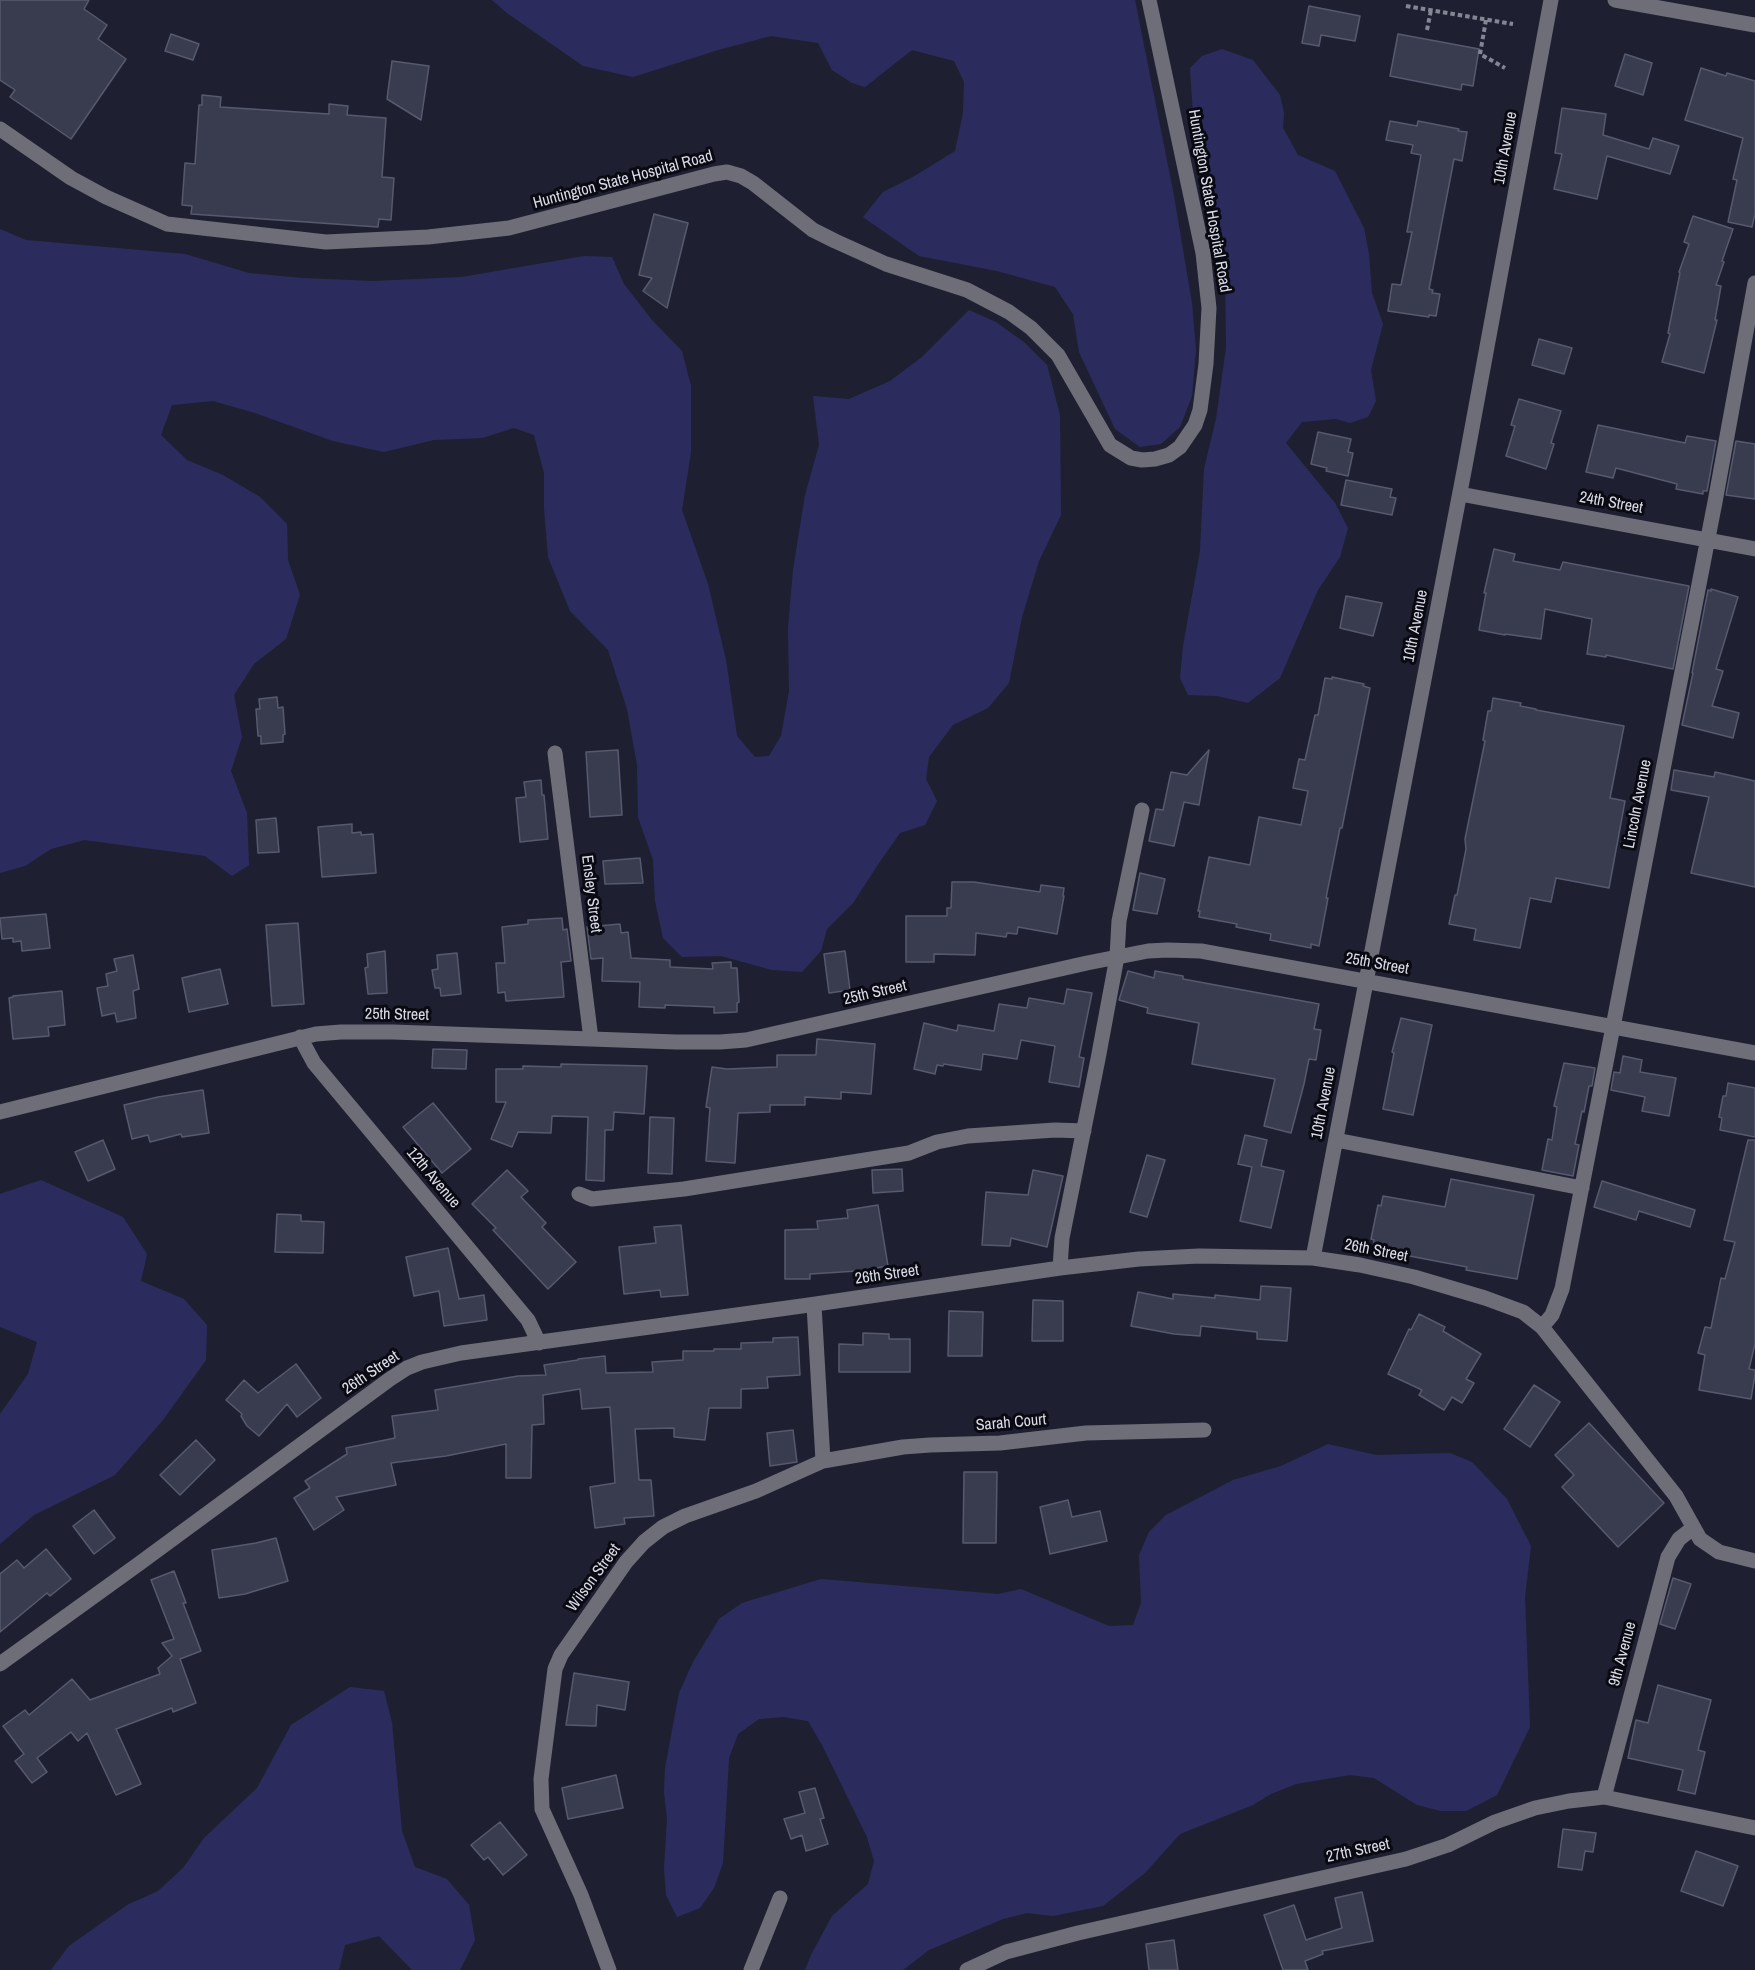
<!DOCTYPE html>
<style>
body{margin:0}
canvas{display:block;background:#1e2031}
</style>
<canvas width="1755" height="1970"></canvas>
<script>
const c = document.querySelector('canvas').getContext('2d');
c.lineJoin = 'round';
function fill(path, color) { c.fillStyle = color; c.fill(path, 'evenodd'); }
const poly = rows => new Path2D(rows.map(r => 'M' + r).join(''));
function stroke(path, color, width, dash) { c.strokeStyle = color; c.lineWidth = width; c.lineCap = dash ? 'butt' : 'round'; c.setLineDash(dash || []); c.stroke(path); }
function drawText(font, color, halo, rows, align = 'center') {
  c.font = font + ' "Archivo Narrow",sans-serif'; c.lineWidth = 6; c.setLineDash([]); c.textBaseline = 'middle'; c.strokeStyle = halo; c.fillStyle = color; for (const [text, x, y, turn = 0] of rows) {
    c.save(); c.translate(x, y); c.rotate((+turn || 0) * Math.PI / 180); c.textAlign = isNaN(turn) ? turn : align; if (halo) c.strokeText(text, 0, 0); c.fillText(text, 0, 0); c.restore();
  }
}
fill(poly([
 [492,0,1135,0,1174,196,1192,303,1196,350,1192,396,1180,427,1161,444,1140,447,1115,429,1079,352,1073,314,1055,287,997,271,919,256,863,217,883,192,913,177,955,151,963,113,964,82,954,61,912,50,865,87,852,83,832,70,818,43,771,36,718,50,633,77,583,66,507,13],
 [1222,49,1253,60,1280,95,1284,113,1283,128,1298,155,1335,171,1364,228,1369,254,1372,293,1383,324,1371,370,1376,401,1368,417,1350,423,1336,419,1302,422,1286,443,1335,503,1348,528,1340,557,1318,590,1280,678,1248,703,1217,696,1188,695,1180,678,1183,646,1200,551,1204,469,1216,419,1226,348,1225,259,1215,202,1194,129,1190,68,1202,56],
 [0,229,26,240,185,254,249,273,302,278,373,281,462,277,584,256,612,257,624,284,652,320,682,351,691,386,691,452,682,510,708,584,726,660,737,736,755,757,769,756,781,736,789,691,788,628,793,570,805,495,819,445,813,396,849,399,890,381,922,357,969,310,996,322,1025,343,1047,365,1060,415,1061,515,1039,561,1022,617,1009,683,988,708,953,725,929,757,926,779,937,801,925,825,900,833,879,863,853,903,827,929,821,951,802,972,772,970,721,956,682,957,663,938,655,901,653,860,638,817,637,765,627,709,608,650,570,611,548,557,544,508,544,473,534,435,514,428,482,438,434,440,384,452,333,441,255,413,213,401,172,405,161,435,187,460,223,475,260,497,287,524,288,560,300,595,286,639,254,664,234,695,242,737,231,771,247,813,249,865,232,876,205,856,84,840,51,849,25,866,0,873],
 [41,1180,123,1217,147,1254,141,1281,184,1299,207,1325,206,1360,163,1420,115,1475,34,1515,0,1544,0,1414,28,1374,37,1342,0,1327,0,1194],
 [1328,1444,1376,1455,1450,1453,1472,1462,1507,1499,1531,1546,1525,1597,1530,1727,1497,1795,1466,1811,1441,1811,1417,1805,1374,1778,1350,1775,1296,1784,1271,1794,1253,1805,1180,1834,1145,1873,1103,1906,1053,1916,1027,1913,1003,1919,929,1950,903,1970,805,1970,811,1955,832,1916,868,1884,874,1861,867,1837,822,1745,808,1721,783,1717,759,1719,738,1734,729,1758,723,1863,714,1888,700,1908,677,1917,666,1895,664,1869,667,1818,664,1793,665,1768,679,1693,693,1662,719,1619,742,1603,821,1579,998,1594,1021,1589,1109,1626,1133,1625,1141,1603,1139,1555,1149,1532,1166,1515,1233,1480,1281,1466],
 [350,1687,384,1691,392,1723,402,1831,415,1867,447,1879,469,1905,475,1940,460,1970,412,1970,379,1936,345,1945,339,1970,51,1970,69,1946,127,1905,158,1891,183,1868,204,1838,257,1788,291,1725]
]), '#2b2c5d');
const building = poly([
 [0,0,89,0,84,9,107,25,98,39,126,59,71,139,10,97,15,90,0,80,0,0],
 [1309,6,1360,16,1355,41,1321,35,1319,46,1302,43,1309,6],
 [171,34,199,44,193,60,165,51,171,34],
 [1398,34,1479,49,1473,86,1462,84,1461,90,1390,76,1398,34],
 [1625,54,1652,63,1643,95,1615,86,1625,54],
 [392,61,429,66,421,120,387,99,392,61],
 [1701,68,1726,76,1727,73,1755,81,1755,214,1752,227,1728,222,1737,180,1733,179,1743,138,1685,120,1701,68],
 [202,95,221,97,220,107,329,114,329,104,348,106,347,115,386,118,382,177,394,178,391,220,379,219,378,227,191,214,192,206,182,205,185,163,195,164,199,105,202,105,202,95],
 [1562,108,1606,114,1603,135,1649,149,1653,138,1679,146,1670,174,1607,156,1597,199,1554,189,1562,154,1555,153,1562,108],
 [1390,121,1417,126,1418,121,1459,129,1458,131,1467,132,1462,161,1454,159,1429,289,1433,290,1432,293,1440,294,1436,316,1429,315,1429,317,1388,311,1392,284,1401,285,1412,232,1407,232,1421,155,1411,153,1413,145,1386,140,1390,121],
 [654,214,688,223,667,308,643,291,652,278,639,275,654,214],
 [1693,216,1733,229,1722,261,1724,262,1716,285,1721,286,1715,320,1717,320,1704,373,1662,362,1670,334,1668,333,1680,273,1679,272,1689,244,1684,242,1693,216],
 [1539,339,1572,348,1564,374,1532,365,1539,339],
 [1519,399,1561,411,1551,443,1554,444,1546,469,1506,456,1515,426,1511,425,1519,399],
 [1598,425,1685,443,1687,436,1716,441,1707,491,1703,491,1703,494,1676,489,1677,484,1616,468,1613,478,1586,472,1598,425],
 [1318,432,1351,439,1348,452,1353,453,1348,476,1326,471,1327,468,1311,464,1318,432],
 [1736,441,1755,444,1755,499,1726,495,1736,441],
 [1346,480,1392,489,1390,497,1396,498,1392,515,1341,505,1346,480],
 [1494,549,1515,554,1513,561,1560,570,1563,562,1689,586,1673,669,1606,655,1606,657,1587,654,1592,619,1545,609,1541,639,1505,634,1505,635,1479,630,1486,593,1484,593,1494,549],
 [1711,589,1738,597,1716,669,1723,671,1712,706,1739,713,1733,738,1682,725,1693,673,1692,673,1708,590,1711,591,1711,589],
 [1346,596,1382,603,1373,636,1340,628,1346,596],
 [1332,677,1364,684,1363,686,1370,688,1342,828,1340,828,1326,898,1328,898,1319,946,1311,944,1311,948,1270,940,1271,934,1236,927,1237,924,1199,917,1200,911,1198,911,1209,857,1250,865,1259,817,1301,825,1308,791,1293,788,1299,759,1305,760,1315,715,1318,715,1325,678,1332,679,1332,677],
 [277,697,278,708,283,707,285,734,283,735,283,742,261,744,261,736,258,736,256,709,260,709,259,699,277,697],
 [1493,698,1521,703,1520,706,1536,709,1536,710,1624,726,1610,798,1625,801,1609,888,1556,878,1551,902,1530,898,1520,948,1474,940,1476,929,1449,924,1455,895,1457,895,1466,849,1465,839,1485,741,1483,740,1488,711,1491,711,1493,698],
 [618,750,622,815,590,817,586,752,618,750],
 [1209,750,1199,805,1184,802,1174,846,1149,841,1156,809,1163,810,1171,772,1187,775,1209,750],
 [1674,770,1714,777,1715,772,1755,781,1755,887,1691,873,1709,797,1671,790,1674,770],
 [541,780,542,795,544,795,548,839,520,842,516,798,526,797,524,782,541,780],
 [276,818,279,852,258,853,256,820,276,818],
 [352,824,352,833,361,832,361,835,373,834,376,873,322,877,318,827,352,824],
 [640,858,643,883,605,884,603,861,640,858],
 [1140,873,1165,879,1157,914,1133,910,1140,873],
 [952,882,974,882,1040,892,1041,885,1064,888,1063,896,1064,896,1057,934,1018,927,1017,934,1007,933,1006,937,976,933,975,955,934,954,934,962,906,962,906,916,947,916,947,908,951,908,952,882],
 [46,914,50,948,22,951,21,941,13,942,13,938,2,939,0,918,46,914],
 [562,918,563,930,567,929,571,961,561,962,564,997,506,1001,505,992,498,993,496,963,505,963,502,927,528,924,528,920,562,918],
 [298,923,304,1004,272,1006,266,925,298,923],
 [620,924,621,933,628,932,631,958,670,960,670,967,713,969,712,963,731,962,731,968,737,968,739,1002,737,1003,737,1012,714,1013,714,1007,665,1005,665,1008,639,1007,640,982,602,981,603,958,591,959,587,927,620,924],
 [385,951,387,993,368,994,365,968,368,967,367,954,385,951],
 [845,951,850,990,829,993,824,954,845,951],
 [457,953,461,994,441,996,440,988,435,988,432,970,438,969,437,955,457,953],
 [133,955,139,989,133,991,136,1018,117,1022,115,1013,102,1016,97,988,108,986,106,974,117,971,114,959,133,955],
 [220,969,228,1004,189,1012,182,978,220,969],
 [1128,971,1154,978,1155,971,1183,976,1183,979,1319,1004,1314,1029,1321,1030,1316,1060,1309,1059,1304,1084,1291,1133,1264,1126,1275,1079,1192,1064,1199,1023,1147,1013,1148,1008,1119,1000,1128,971],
 [1067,989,1092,993,1079,1057,1084,1058,1079,1087,1049,1082,1055,1046,1021,1040,1017,1059,983,1054,981,1070,944,1064,943,1066,937,1065,935,1074,914,1069,924,1023,957,1031,958,1025,994,1031,999,1004,1027,1008,1029,998,1064,1004,1067,989],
 [62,991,65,1025,48,1027,49,1036,13,1039,9,998,13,997,13,996,62,991],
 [1401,1018,1432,1025,1413,1115,1383,1109,1394,1053,1392,1052,1401,1018],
 [817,1039,875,1044,871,1094,841,1092,841,1099,805,1097,805,1105,770,1105,770,1112,738,1113,735,1163,706,1161,710,1108,706,1107,712,1067,727,1069,777,1067,777,1055,816,1055,817,1039],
 [433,1049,467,1050,466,1069,432,1068,433,1049],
 [1623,1056,1642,1060,1640,1072,1676,1078,1669,1116,1642,1111,1645,1097,1611,1090,1614,1072,1620,1073,1623,1056],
 [1564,1063,1595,1068,1592,1086,1589,1086,1584,1112,1582,1111,1575,1144,1579,1145,1573,1176,1542,1170,1548,1139,1552,1140,1557,1107,1554,1106,1564,1063],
 [561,1064,647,1066,644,1114,614,1112,613,1130,605,1130,604,1181,586,1180,588,1117,552,1116,551,1133,518,1132,512,1147,491,1139,506,1102,496,1102,496,1069,523,1069,523,1066,561,1067,561,1064],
 [1728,1083,1755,1088,1755,1137,1720,1130,1722,1118,1719,1117,1723,1096,1726,1096,1728,1083],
 [203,1090,209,1133,182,1137,181,1134,150,1142,148,1135,132,1139,124,1105,158,1097,203,1090],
 [433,1103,471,1149,442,1173,403,1127,433,1103],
 [650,1117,674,1118,672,1174,648,1173,650,1117],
 [1245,1135,1267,1140,1261,1166,1284,1171,1271,1228,1240,1221,1252,1167,1238,1164,1245,1135],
 [103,1140,115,1169,88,1181,75,1152,103,1140],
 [1748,1140,1755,1140,1755,1344,1749,1369,1755,1370,1755,1375,1751,1399,1699,1390,1705,1355,1698,1353,1705,1327,1711,1328,1721,1278,1725,1279,1735,1242,1724,1240,1748,1140],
 [1147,1155,1165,1160,1147,1217,1130,1212,1147,1155],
 [902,1169,903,1191,873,1193,872,1170,902,1169],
 [507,1170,528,1191,521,1197,546,1223,542,1227,576,1262,548,1289,493,1230,496,1228,472,1204,507,1170],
 [1033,1170,1063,1176,1047,1247,1011,1238,1010,1246,982,1245,986,1192,1028,1195,1033,1170],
 [1451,1179,1534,1195,1517,1279,1466,1270,1467,1267,1373,1249,1374,1240,1371,1239,1378,1205,1381,1206,1383,1196,1445,1207,1451,1179],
 [1602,1181,1695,1210,1690,1227,1639,1211,1636,1220,1594,1207,1602,1181],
 [878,1205,888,1266,857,1271,810,1274,810,1279,785,1279,785,1230,818,1229,817,1221,848,1218,847,1210,878,1205],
 [277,1214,301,1215,301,1221,324,1222,323,1253,275,1252,277,1214],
 [681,1225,688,1295,661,1297,660,1290,624,1294,619,1247,656,1243,654,1227,681,1225],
 [448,1248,459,1299,484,1295,487,1320,444,1326,439,1291,414,1296,406,1257,448,1248],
 [1261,1286,1291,1288,1287,1341,1257,1339,1257,1332,1201,1326,1200,1336,1174,1334,1131,1326,1138,1292,1173,1299,1173,1294,1215,1298,1215,1295,1260,1300,1261,1286],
 [1033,1300,1063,1301,1063,1341,1032,1341,1033,1300],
 [949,1311,983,1312,982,1356,948,1356,949,1311],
 [1419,1314,1445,1327,1443,1331,1481,1354,1466,1379,1474,1383,1462,1403,1452,1397,1444,1410,1419,1395,1422,1390,1388,1374,1409,1329,1411,1330,1419,1314],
 [863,1333,889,1334,889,1339,910,1339,910,1372,839,1372,839,1344,863,1345,863,1333],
 [798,1337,800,1375,767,1377,768,1388,741,1389,741,1408,709,1408,705,1440,674,1437,674,1428,635,1429,639,1480,651,1480,654,1516,624,1518,625,1524,595,1528,590,1487,615,1483,610,1407,582,1409,580,1389,543,1395,544,1424,532,1425,531,1478,506,1478,506,1444,446,1456,391,1463,396,1485,336,1497,344,1510,314,1530,294,1498,310,1488,305,1481,347,1454,346,1448,395,1438,392,1416,438,1410,435,1390,518,1376,546,1375,544,1365,578,1360,578,1359,605,1356,606,1373,653,1372,652,1362,683,1360,683,1351,714,1351,714,1349,741,1349,741,1343,773,1342,773,1338,798,1337],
 [296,1364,321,1398,297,1417,287,1404,259,1436,247,1426,241,1416,242,1414,226,1400,244,1380,258,1393,296,1364],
 [1534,1385,1560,1402,1530,1447,1504,1429,1534,1385],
 [1589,1423,1664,1503,1618,1547,1562,1487,1574,1475,1555,1455,1589,1423],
 [793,1430,797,1462,770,1466,767,1433,793,1430],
 [196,1440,215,1460,180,1495,160,1475,196,1440],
 [964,1472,997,1472,996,1543,963,1543,964,1472],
 [1068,1500,1072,1517,1100,1511,1107,1541,1050,1554,1040,1507,1068,1500],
 [94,1510,115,1538,94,1554,73,1526,94,1510],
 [276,1538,288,1581,245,1594,219,1598,212,1550,256,1543,276,1538],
 [46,1549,71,1579,50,1596,47,1593,0,1632,0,1574,17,1560,24,1568,46,1549],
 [174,1571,186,1603,183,1603,201,1651,180,1659,196,1703,173,1712,172,1708,116,1729,141,1784,116,1795,87,1733,78,1741,71,1732,37,1758,47,1772,32,1783,15,1761,24,1754,3,1726,25,1710,29,1715,72,1679,90,1700,160,1674,158,1668,172,1656,162,1643,174,1639,151,1580,174,1571],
 [1673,1578,1691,1584,1675,1629,1660,1624,1673,1578],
 [574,1673,629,1682,625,1710,597,1705,596,1726,566,1725,574,1673],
 [1658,1685,1711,1700,1698,1750,1705,1752,1695,1794,1678,1790,1683,1770,1628,1758,1636,1720,1648,1723,1658,1685],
 [616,1775,623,1808,568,1819,562,1788,616,1775],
 [815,1788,824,1818,820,1819,828,1844,806,1851,802,1835,791,1839,784,1819,805,1813,799,1792,815,1788],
 [500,1822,527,1855,503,1875,488,1857,484,1860,471,1845,500,1822],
 [1563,1829,1596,1833,1593,1852,1585,1851,1582,1870,1558,1867,1563,1829],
 [1696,1851,1738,1866,1723,1906,1681,1891,1696,1851],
 [1362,1892,1373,1941,1322,1951,1323,1954,1305,1961,1308,1970,1283,1970,1264,1915,1294,1905,1306,1940,1342,1928,1335,1898,1362,1892],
 [1174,1940,1178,1970,1149,1970,1146,1944,1174,1940]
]);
fill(building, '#393b4f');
stroke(building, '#57596e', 1.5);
stroke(poly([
 [1406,6,1513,24],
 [1486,20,1480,54,1505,68],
 [1427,30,1431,10]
]), '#848694', 4, [4.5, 3]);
stroke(poly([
 [1615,0,1755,25],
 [0,129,71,178,106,197,167,224,326,242,428,237,509,228,714,174,727,172,741,176,753,183,813,230,835,241,886,264,967,290,1009,312,1031,328,1058,355,1110,445,1131,458,1142,460,1155,459,1169,455,1180,447,1195,425,1200,410,1206,364,1209,308,1203,253,1149,0],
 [1460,494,1755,549],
 [555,753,591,1039],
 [300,1037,314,1063,528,1320,539,1343],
 [0,1112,316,1034,341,1032,393,1032,676,1042,720,1042,746,1040,1087,963,1148,951,1167,950,1201,951,1755,1053],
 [1336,1140,1582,1188],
 [579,1194,592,1199,684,1189,909,1153,937,1142,968,1136,1055,1130,1084,1131],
 [1313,1258,1465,466,1551,0],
 [1060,1268,1062,1238,1098,1059,1117,957,1119,921,1142,810],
 [1542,1327,1552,1315,1562,1289,1715,502,1755,283],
 [823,1461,903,1447,930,1445,1000,1443,1086,1433,1204,1430],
 [0,1664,140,1563,390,1379,407,1368,422,1362,461,1353,809,1305,1060,1268,1139,1259,1199,1256,1313,1258,1360,1265,1414,1277,1485,1298,1523,1312,1542,1327,1676,1496,1700,1539,1719,1552,1755,1561],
 [1604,1797,1668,1557,1679,1539,1693,1528],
 [609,1970,581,1895,542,1809,541,1779,555,1669,561,1655,603,1595,626,1562,644,1542,663,1527,685,1516,756,1491,823,1461,814,1305],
 [751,1970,780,1898],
 [967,1970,1006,1952,1078,1933,1406,1859,1448,1845,1495,1822,1535,1808,1569,1801,1604,1797,1755,1828]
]), '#6d6e78', 15);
drawText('16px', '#dadce8', '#090a12', [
 ["10th Avenue",1506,148,-80],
 ["Huntington State Hospital Road",623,180,-15],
 ["Huntington State Hospital Road",1209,201,80],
 ["24th Street",1611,503,10],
 ["10th Avenue",1416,626,-79],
 ["Lincoln Avenue",1638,804,-79],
 ["Ensley Street",591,894,83],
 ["25th Street",1377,964,10],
 ["25th Street",875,993,-13],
 ["25th Street",397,1015,1],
 ["10th Avenue",1324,1103,-79],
 ["12th Avenue",433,1178,50],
 ["26th Street",1376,1251,11],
 ["26th Street",887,1275,-8],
 ["26th Street",371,1373,-34],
 ["Sarah Court",1011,1423,-5],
 ["Wilson Street",594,1578,-54],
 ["9th Avenue",1623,1654,-75],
 ["27th Street",1358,1851,-12]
]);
</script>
